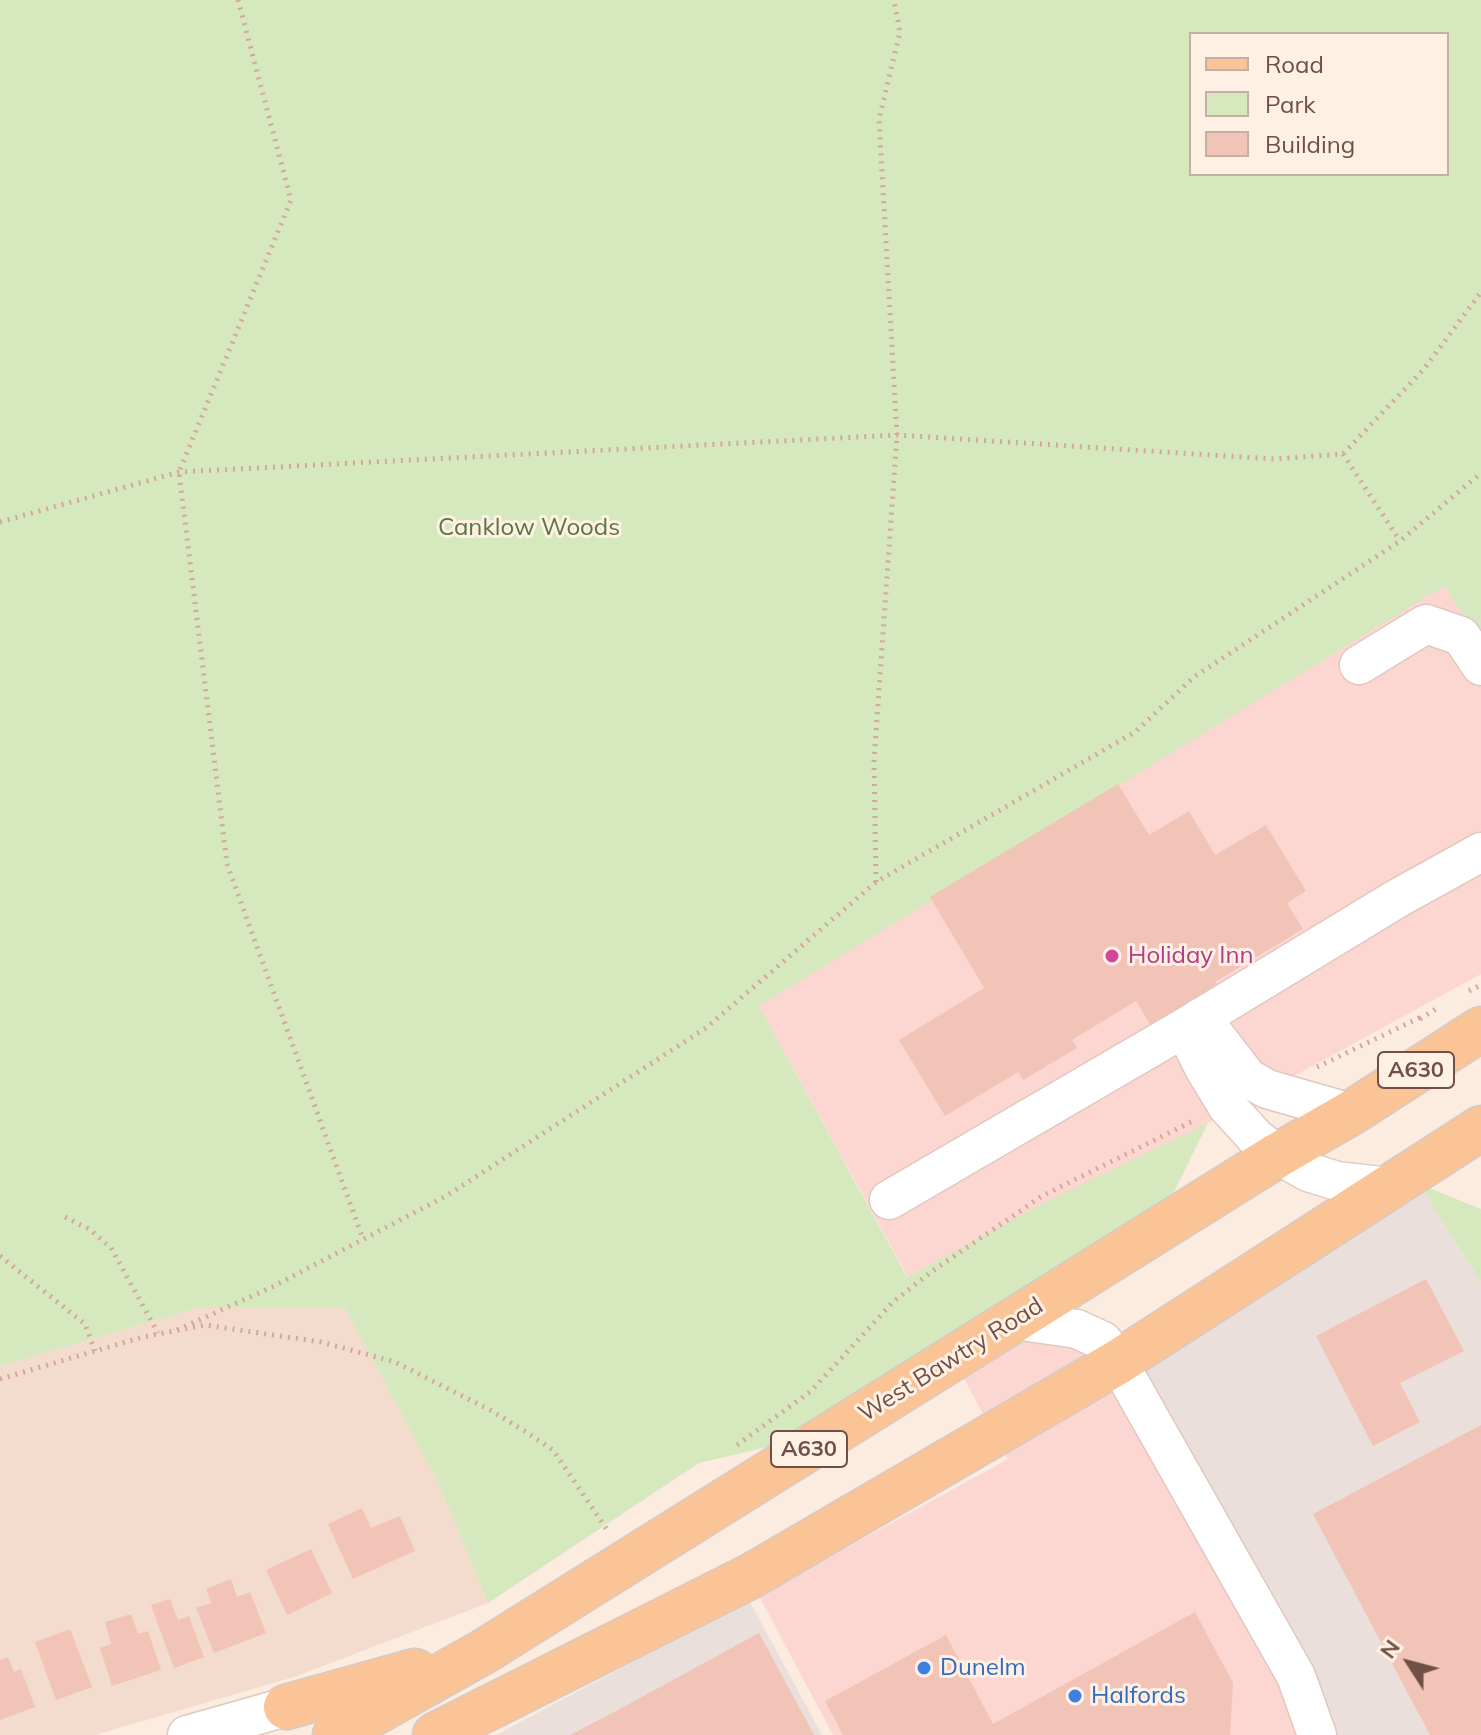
<!DOCTYPE html>
<style>
body{margin:0}
#map{position:relative;width:1481px;height:1735px;overflow:hidden;background:#fcebdf;font-family:Mulish,sans-serif}
canvas{display:block}
.legend{position:absolute;left:1189px;top:32px;width:260px;height:144px;box-sizing:border-box;background:#fff0e4;border:2px solid #c6b0a5;margin:0;padding:10px 14px;list-style:none;font-size:24px;color:#714f47}
.legend li{display:flex;align-items:center;gap:16px;height:40px}
.legend b{width:40px;border:2px solid #c6b0a5}
.north{position:absolute;left:1369px;top:1623px;width:80px;height:80px;-webkit-text-stroke:6px #fff0e4;paint-order:stroke;rotate:306deg;font-size:22px;font-weight:700;line-height:32px;text-align:center;color:#714f47}
.north::after{content:'';display:block;margin:auto;width:28px;height:36px;background:#714f47;clip-path:polygon(50% 0,100% 100%,50% 72%,0 100%)}
</style>
<div id="map">
<canvas width="1481" height="1735"></canvas>
<ul class="legend">
<li><b style="height:10px;background:#fbc497"></b>Road</li>
<li><b style="height:22px;background:#d6e8be"></b>Park</li>
<li><b style="height:22px;background:#f1c4b7"></b>Building</li>
</ul>
<div class="north">N</div>
</div>
<script>
const c = document.querySelector('canvas').getContext('2d');
c.lineJoin = 'round';
function fill(path, color) { c.fillStyle = color; c.fill(path, 'evenodd'); }
const poly = rows => new Path2D(rows.map(r => 'M' + r).join(''));
function stroke(path, color, width, dash) { c.strokeStyle = color; c.lineWidth = width; c.lineCap = dash ? 'butt' : 'round'; c.setLineDash(dash || []); c.stroke(path); }
function drawText(font, color, halo, rows, align = 'center') {
  c.font = font + ' Mulish,sans-serif'; c.lineWidth = 6; c.setLineDash([]); c.textBaseline = 'middle'; c.strokeStyle = halo; c.fillStyle = color; for (const [text, x, y, turn = 0] of rows) {
    c.save(); c.translate(x, y); c.rotate((+turn || 0) * Math.PI / 180); c.textAlign = isNaN(turn) ? turn : align; if (halo) c.strokeText(text, 0, 0); c.fillText(text, 0, 0); c.restore();
  }
}
fill(poly([
 [198,1308,345,1308,438,1482,488,1603,294,1677,95,1735,0,1735,0,1366]
]), '#f3dccd');
fill(poly([
 [1444,585,1481,641,1481,974,1208,1123,1039,1278,1178,1496,1308,1735,833,1735,759,1596,1008,1459,759,1006,1094,798]
]), '#fcd7d2');
fill(poly([
 [1419,1184,1481,1282,1481,1735,1330,1735,1143,1372],
 [749,1600,822,1735,496,1735]
]), '#eadfdb');
fill(poly([
 [0,0,1481,0,1481,641,1444,586,759,1006,907,1277,1045,1202,1208,1123,1168,1204,1038,1277,945,1341,772,1446,699,1463,488,1603,438,1482,345,1308,198,1308,0,1366],
 [1191,34,1447,34,1447,174,1191,174],
 [1419,1184,1481,1209,1481,1282]
]), '#d6e8be');
fill(poly([
 [1118,784,1149,835,1189,811,1215,855,1266,825,1306,891,1287,903,1303,929,1215,982,1219,988,1152,1028,1136,1001,1072,1040,1077,1048,1023,1080,1018,1072,945,1116,899,1040,984,988,930,897],
 [1426,1279,1464,1351,1400,1383,1420,1422,1373,1446,1316,1336],
 [1481,1425,1481,1735,1430,1735,1313,1514],
 [362,1508,371,1528,400,1516,415,1551,353,1579,328,1524],
 [311,1549,332,1593,287,1615,266,1570],
 [231,1579,237,1597,250,1592,266,1633,214,1653,196,1608,211,1603,206,1589],
 [170,1599,178,1620,189,1616,204,1657,174,1668,151,1605],
 [1195,1612,1233,1683,1230,1735,843,1735,825,1701,946,1635,993,1724],
 [131,1614,138,1634,148,1631,161,1670,112,1686,100,1648,111,1644,105,1622],
 [70,1629,92,1687,56,1700,35,1642],
 [759,1633,814,1735,570,1735,618,1710],
 [8,1657,14,1672,21,1669,35,1707,0,1720,0,1660]
]), '#f1c4b7');
const minor = poly([
 [1359,665,1426,624,1461,636,1481,666],
 [1201,1017,1248,1078,1267,1089,1351,1113],
 [1184,1028,1204,1068,1227,1106,1256,1138,1278,1155,1308,1172,1337,1181,1390,1187],
 [889,1200,1184,1028,1398,898,1481,852],
 [1015,1320,1077,1329,1103,1341,1118,1362,1296,1676,1317,1735],
 [187,1735,286,1707]
]);
const major = poly([
 [286,1707,415,1671],
 [335,1735,483,1652,1278,1155,1351,1113,1481,1029],
 [435,1735,751,1576,1118,1362,1481,1128]
]);
stroke(minor, '#e1c8be', 41);
stroke(major, '#d4cac8', 47);
stroke(poly([
 [238,0,291,200,179,472,227,864,363,1239],
 [1343,454,1400,541],
 [0,522,179,472,897,435,1274,459,1343,454,1424,369,1481,292],
 [876,882,874,761,897,435,879,119,900,32,894,0],
 [1469,991,1481,985],
 [1420,1019,1439,1007],
 [1317,1067,1421,1017],
 [65,1217,89,1229,111,1248,158,1333],
 [0,1256,85,1324,95,1351],
 [177,1330,272,1287,446,1196,706,1028,876,882,1135,732,1194,677,1400,541,1481,473],
 [0,1379,143,1337,205,1325,321,1342,395,1362,492,1411,529,1434,553,1450,608,1531],
 [737,1445,811,1391,893,1302,931,1272,1042,1196,1195,1120]
]), '#d5a79a', 5, [2, 6]);
stroke(minor, '#fff', 38);
stroke(major, '#fbc497', 44);
for (const [x, y, r, color] of [
 [1112,956,8,"#d1479c"],
 [924,1668,8,"#3f7fe0"],
 [1075,1696,8,"#3f7fe0"]
]) { const dot = new Path2D(); dot.arc(x, y, r, 0, 2 * Math.PI); c.fillStyle = color; c.fill(dot); stroke(dot, '#fff0e4', 3); }
for (const [x, y, w] of [
 [1416,1070,76],
 [809,1449,76]
]) { const box = new Path2D(); box.roundRect(x - w / 2, y - 18, w, 36, 6); c.fillStyle = '#fff0e4'; c.fill(box); stroke(box, '#714f47', 2); }
drawText('bold 22px', '#714f47', null, [
 ["A630",1416,1070],
 ["A630",809,1449]
]);
drawText('24px', '#597740', '#fff0e4', [
 ["Canklow Woods",529,528]
]);
drawText('24px', '#b23c85', '#fff0e4', [
 ["Holiday Inn",1128,956]
], 'left');
drawText('24px', '#714f47', '#fff0e4', [
 ["West Bawtry Road",951,1360,-32]
]);
drawText('24px', '#366cbe', '#fff0e4', [
 ["Dunelm",940,1668],
 ["Halfords",1091,1696]
], 'left');
</script>
